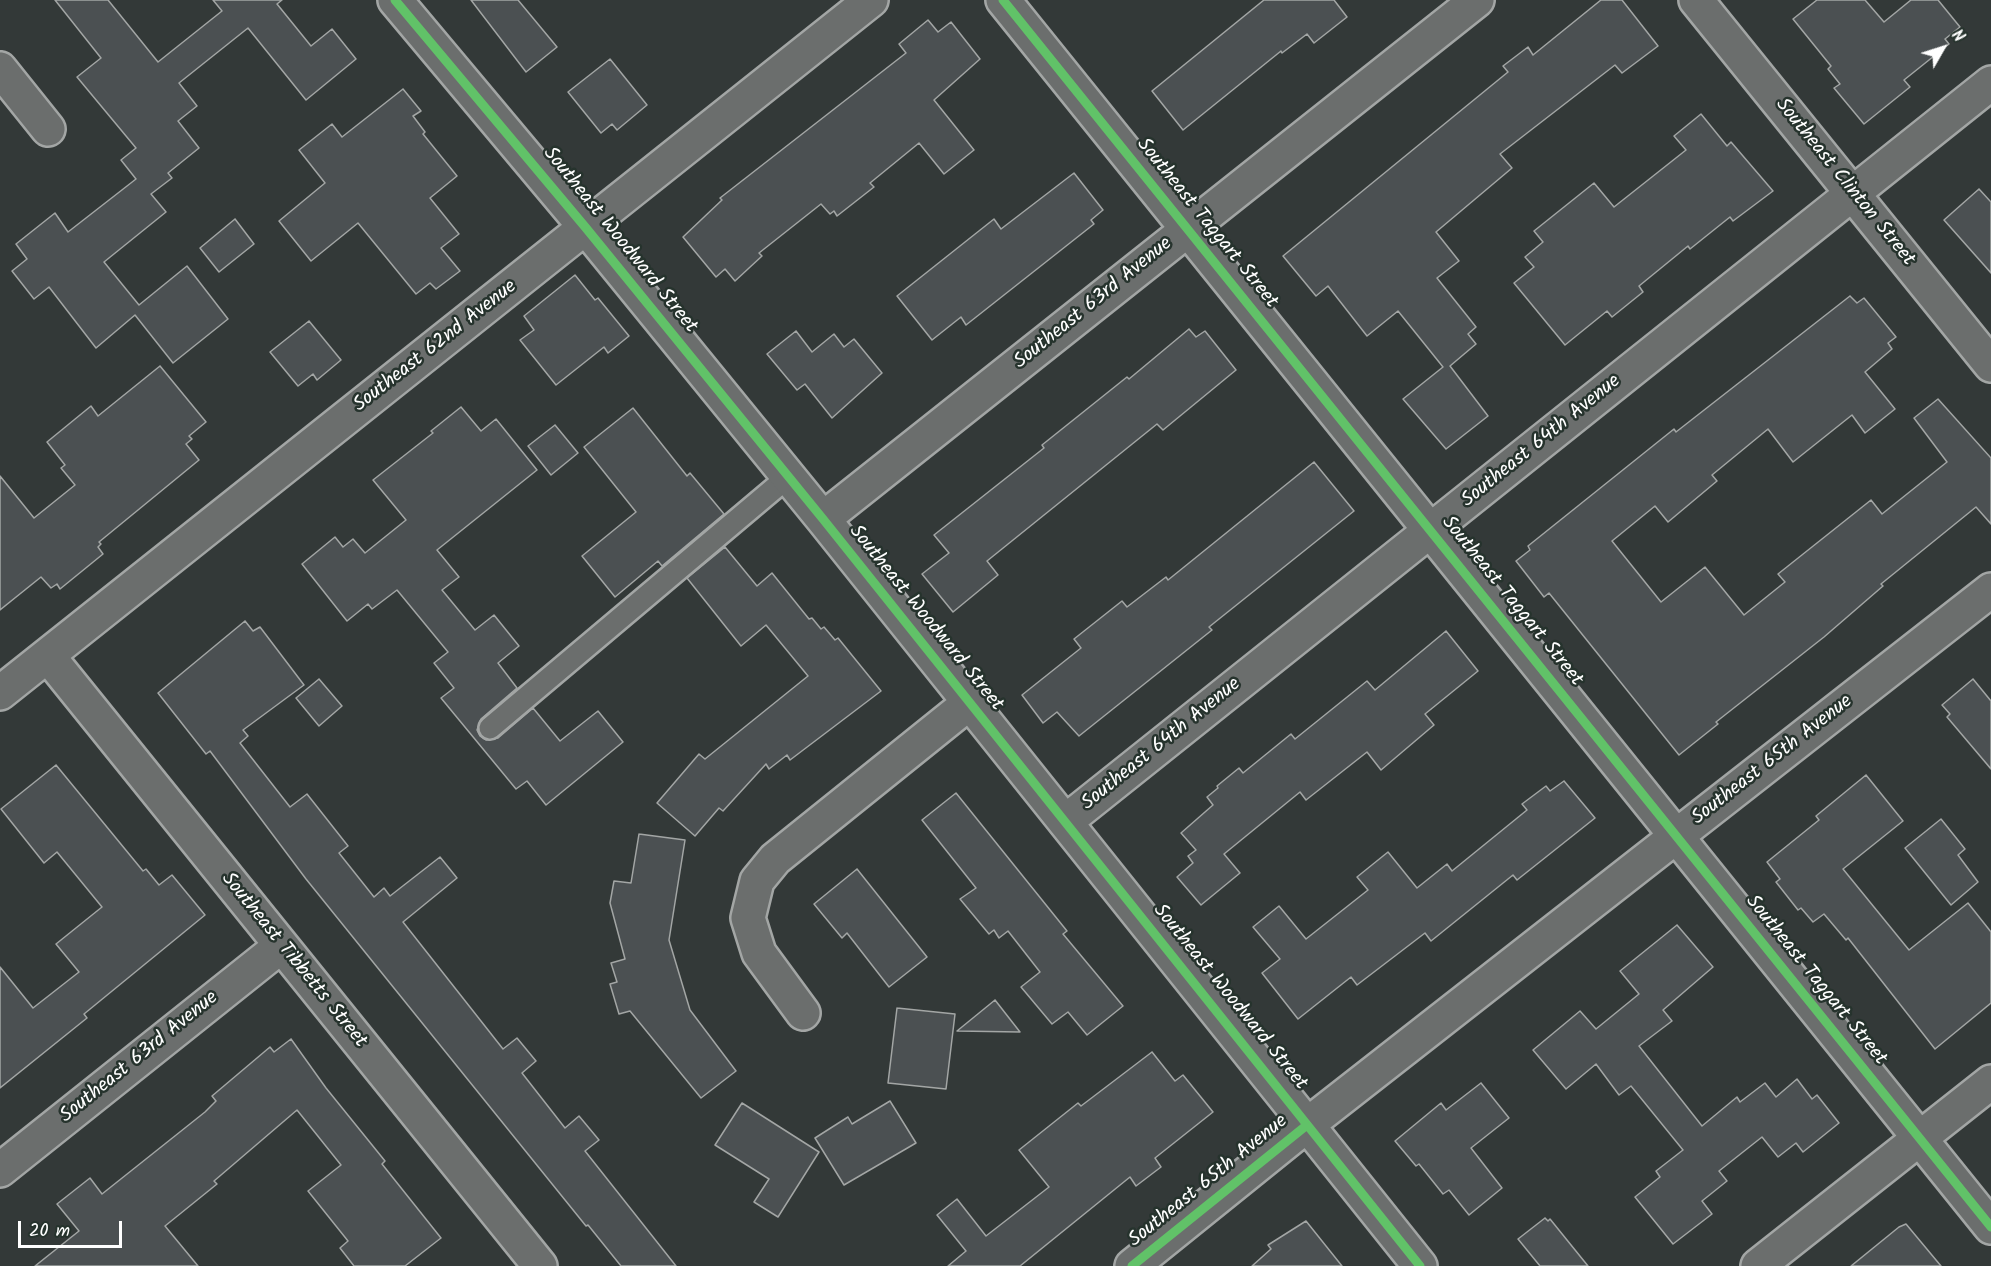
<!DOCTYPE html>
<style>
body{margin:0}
#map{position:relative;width:1991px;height:1266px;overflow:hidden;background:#333938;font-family:Kalam,sans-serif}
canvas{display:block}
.north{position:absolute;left:1913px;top:18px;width:60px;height:60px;-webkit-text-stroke:4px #26332d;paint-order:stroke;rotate:51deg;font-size:16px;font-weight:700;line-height:24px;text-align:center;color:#fff}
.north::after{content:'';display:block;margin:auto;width:21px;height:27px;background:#fff;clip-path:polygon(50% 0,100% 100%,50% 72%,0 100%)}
.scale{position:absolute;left:18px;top:1221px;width:104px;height:27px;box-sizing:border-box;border:3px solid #fff;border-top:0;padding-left:8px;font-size:18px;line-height:21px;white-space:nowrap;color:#fff;-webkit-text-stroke:4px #26332d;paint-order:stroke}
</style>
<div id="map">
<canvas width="1991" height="1266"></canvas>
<div class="north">N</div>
<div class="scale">20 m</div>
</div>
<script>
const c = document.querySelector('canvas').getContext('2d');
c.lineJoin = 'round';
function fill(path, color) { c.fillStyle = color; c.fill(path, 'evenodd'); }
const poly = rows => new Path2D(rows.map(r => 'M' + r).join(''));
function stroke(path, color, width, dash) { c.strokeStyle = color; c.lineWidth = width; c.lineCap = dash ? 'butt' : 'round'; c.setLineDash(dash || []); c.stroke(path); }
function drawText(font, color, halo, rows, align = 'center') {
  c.font = font + ' Kalam,sans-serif'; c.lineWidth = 5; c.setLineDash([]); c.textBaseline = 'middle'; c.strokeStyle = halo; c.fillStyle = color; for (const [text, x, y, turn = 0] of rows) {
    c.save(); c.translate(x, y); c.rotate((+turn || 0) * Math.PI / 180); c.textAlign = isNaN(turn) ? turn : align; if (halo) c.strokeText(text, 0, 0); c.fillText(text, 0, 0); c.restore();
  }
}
const building = poly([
 [55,0,108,0,158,62,222,11,213,0,282,0,277,4,311,46,332,29,356,59,306,100,248,28,179,83,197,106,178,121,199,148,168,173,172,178,151,194,166,212,104,262,139,305,187,266,228,319,173,363,135,315,96,348,49,287,34,299,12,271,27,259,16,244,55,213,68,232,136,179,121,160,136,148,77,77,101,58,55,0],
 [471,0,518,0,557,47,526,72,471,0],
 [1264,0,1334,0,1347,17,1314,43,1307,34,1282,53,1281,51,1183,130,1152,91,1264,0],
 [1601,0,1622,0,1658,46,1622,73,1615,65,1500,154,1512,168,1436,232,1459,261,1437,278,1476,327,1468,334,1476,344,1450,366,1488,416,1446,449,1403,399,1443,367,1398,311,1367,336,1328,286,1316,296,1283,256,1508,72,1503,66,1528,47,1533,55,1601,0],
 [1817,0,1865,0,1884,22,1911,0,1938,0,1960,27,1945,39,1949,44,1904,80,1910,87,1864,124,1834,88,1840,84,1828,69,1831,66,1793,19,1817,0],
 [928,20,938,32,951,22,980,59,934,100,974,150,944,174,919,143,870,183,874,187,837,216,834,211,830,214,821,204,759,253,762,256,735,281,725,269,716,277,683,237,722,200,720,198,906,53,899,44,928,20],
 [610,59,647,105,617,130,612,124,601,133,568,92,610,59],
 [403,89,421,111,413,116,425,132,423,134,457,176,430,198,459,234,441,248,460,271,436,289,430,283,416,294,358,223,311,261,279,221,325,183,299,150,332,124,342,137,403,89],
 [1701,114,1727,146,1731,142,1773,191,1733,221,1730,217,1690,249,1688,246,1639,286,1643,292,1612,317,1607,311,1565,345,1514,283,1534,267,1525,257,1543,242,1534,231,1594,183,1614,207,1686,150,1674,136,1701,114],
 [1074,173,1103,210,1091,220,1094,224,966,325,961,317,932,340,897,296,994,219,1001,229,1074,173],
 [1979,189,1991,202,1991,273,1944,220,1979,189],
 [235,219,254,244,219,272,200,248,235,219],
 [575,275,595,300,598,298,629,336,608,353,604,347,556,385,520,340,534,330,524,316,575,275],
 [1850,296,1857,303,1864,298,1896,337,1888,343,1892,349,1865,372,1895,409,1865,433,1852,415,1793,462,1768,429,1712,475,1717,481,1668,522,1655,506,1612,541,1661,602,1705,567,1744,615,1785,582,1778,574,1871,500,1882,514,1947,462,1914,418,1938,399,1991,458,1991,524,1976,507,1881,584,1883,586,1824,637,1716,722,1718,724,1679,755,1549,593,1544,597,1516,561,1530,550,1528,546,1674,429,1676,432,1850,296],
 [309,321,341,360,317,380,313,374,298,386,270,352,309,321],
 [1189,329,1196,337,1205,331,1236,370,1163,430,1157,424,987,561,998,575,953,612,922,574,949,553,934,535,1044,448,1042,445,1127,377,1129,379,1189,329],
 [796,331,812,352,834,334,844,347,854,339,882,373,832,418,805,384,797,390,767,354,796,331],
 [160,366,206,422,189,436,192,439,186,444,199,460,99,542,101,544,98,547,103,554,60,589,57,584,51,588,41,577,0,610,0,476,34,518,75,485,61,468,65,465,47,442,91,406,98,416,160,366],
 [461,407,481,431,496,419,537,470,437,550,459,577,442,590,475,630,494,615,519,646,498,663,517,688,481,719,477,730,480,736,486,740,498,738,533,708,560,741,598,711,623,742,546,805,527,781,516,789,441,698,454,688,434,663,448,652,397,590,372,609,368,604,347,621,302,564,335,537,343,547,353,539,365,553,406,520,373,480,433,433,431,431,461,407],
 [633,408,687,476,690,473,724,514,662,566,658,561,615,597,582,556,636,512,584,447,633,408],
 [555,425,578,453,551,475,528,446,555,425],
 [1314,462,1354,511,1209,627,1212,630,1079,736,1057,712,1043,723,1022,695,1081,648,1074,639,1122,601,1127,607,1166,577,1168,580,1314,462],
 [725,547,757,586,772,573,809,619,812,618,821,629,824,627,835,640,838,638,881,691,790,760,787,755,769,769,766,764,723,811,719,808,695,836,657,803,699,754,705,759,808,676,766,625,741,646,687,578,725,547],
 [245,621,253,631,260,627,304,685,243,730,248,736,240,743,290,807,307,794,348,846,339,853,374,897,384,888,390,896,440,857,457,878,403,922,503,1049,517,1038,536,1061,522,1073,565,1128,579,1116,599,1140,585,1151,676,1266,621,1266,588,1225,586,1226,306,879,210,751,206,754,158,693,245,621],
 [1446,631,1478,671,1425,714,1434,725,1381,770,1367,752,1306,800,1300,792,1224,854,1240,873,1201,905,1177,877,1193,863,1188,856,1196,850,1181,833,1213,805,1207,797,1218,788,1217,786,1239,768,1243,773,1291,734,1295,739,1367,681,1375,690,1446,631],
 [319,679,342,706,319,726,296,698,319,679],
 [1973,679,1991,701,1991,769,1947,717,1950,714,1942,705,1973,679],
 [56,765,143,871,146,869,159,885,172,875,205,915,84,1014,87,1018,0,1088,0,967,33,1008,79,972,56,944,102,907,57,852,44,863,1,809,56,765],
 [1866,775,1903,821,1843,869,1909,950,1968,903,1991,932,1991,1003,1935,1049,1848,938,1846,940,1824,914,1813,922,1801,908,1798,910,1776,882,1780,879,1767,862,1819,820,1816,816,1866,775],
 [1564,781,1595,818,1517,880,1513,875,1431,941,1425,933,1357,985,1351,977,1298,1019,1262,973,1280,959,1253,927,1279,906,1306,939,1368,890,1357,877,1388,852,1417,888,1447,864,1452,871,1527,810,1522,804,1546,786,1550,791,1564,781],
 [956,793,1067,931,1063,934,1123,1006,1087,1035,1068,1012,1052,1024,1021,987,1040,972,1008,931,999,938,994,930,989,934,960,899,976,888,922,820,956,793],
 [1941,819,1965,849,1958,855,1978,882,1951,905,1905,848,1941,819],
 [639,834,685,840,669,940,690,1010,736,1071,701,1098,630,1011,619,1014,610,984,617,982,611,963,625,959,610,903,614,881,631,883,639,834],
 [857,869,927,957,889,987,847,933,842,938,814,904,857,869],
 [1677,925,1713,967,1663,1010,1672,1021,1639,1046,1702,1126,1737,1097,1740,1102,1765,1083,1776,1097,1797,1079,1812,1099,1817,1095,1839,1123,1803,1152,1796,1143,1778,1157,1762,1137,1719,1171,1727,1181,1702,1201,1712,1214,1673,1244,1635,1197,1660,1177,1656,1171,1683,1150,1631,1086,1619,1095,1596,1064,1566,1089,1533,1050,1580,1011,1596,1029,1639,994,1620,971,1677,925],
 [995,1000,1020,1032,957,1031,995,1000],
 [897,1008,955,1014,946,1089,888,1083,897,1008],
 [291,1039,326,1088,385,1161,382,1164,441,1238,405,1266,354,1266,340,1248,348,1241,308,1191,341,1165,297,1110,214,1181,217,1184,165,1226,198,1266,35,1266,79,1231,57,1204,90,1178,102,1194,205,1112,216,1101,212,1096,270,1047,274,1052,291,1039],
 [1152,1052,1175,1081,1183,1075,1213,1112,1155,1158,1161,1167,1136,1186,1130,1177,1020,1266,948,1266,966,1251,937,1215,957,1199,986,1236,1049,1187,1019,1150,1078,1103,1081,1106,1152,1052],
 [1481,1083,1509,1118,1471,1148,1502,1188,1469,1215,1449,1190,1443,1194,1419,1164,1416,1166,1395,1141,1441,1103,1446,1110,1481,1083],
 [890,1101,916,1143,844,1185,815,1138,848,1117,852,1124,890,1101],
 [742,1103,819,1152,778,1217,754,1202,769,1179,715,1145,742,1103],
 [1545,1218,1548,1221,1550,1219,1588,1266,1540,1266,1518,1239,1545,1218],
 [1306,1221,1342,1266,1252,1266,1271,1249,1268,1245,1306,1221],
 [1906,1224,1941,1266,1851,1266,1899,1227,1906,1224]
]);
fill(building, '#4b5052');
stroke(building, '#a3a6a5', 1.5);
const lane = poly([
 [490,728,789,476]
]);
const street = poly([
 [395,0,586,228,823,519,1420,1266],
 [1003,0,1991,1227],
 [1696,0,1991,365],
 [0,69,48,129],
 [823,519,1477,0],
 [48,656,540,1266],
 [0,693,871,0],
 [1065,822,1991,83],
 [803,1013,759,953,748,918,757,881,775,859,969,703],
 [0,1170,281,946],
 [1132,1266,1307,1125,1991,590],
 [1758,1266,1991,1082]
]);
stroke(lane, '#a3a6a5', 26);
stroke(street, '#a3a6a5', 38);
stroke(lane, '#6b6e6d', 21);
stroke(street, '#6b6e6d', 33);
stroke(poly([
 [395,0,586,228,823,519,1420,1266],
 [1003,0,1991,1227],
 [1132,1266,1307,1125]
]), '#61c268', 9);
drawText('20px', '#fff', '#26332d', [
 ["Southeast Clinton Street",1844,183,51],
 ["Southeast Taggart Street",1206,224,51],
 ["Southeast Woodward Street",619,241,51],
 ["Southeast 63rd Avenue",1094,304,-39],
 ["Southeast 62nd Avenue",436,347,-38],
 ["Southeast 64th Avenue",1542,442,-39],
 ["Southeast Taggart Street",1511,602,51],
 ["Southeast Woodward Street",925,619,51],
 ["Southeast 64th Avenue",1162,745,-39],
 ["Southeast 65th Avenue",1773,761,-38],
 ["Southeast Tibbetts Street",293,961,51],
 ["Southeast Taggart Street",1815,981,51],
 ["Southeast Woodward Street",1229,998,51],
 ["Southeast 63rd Avenue",140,1058,-39],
 ["Southeast 65th Avenue",1209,1182,-39]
]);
</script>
